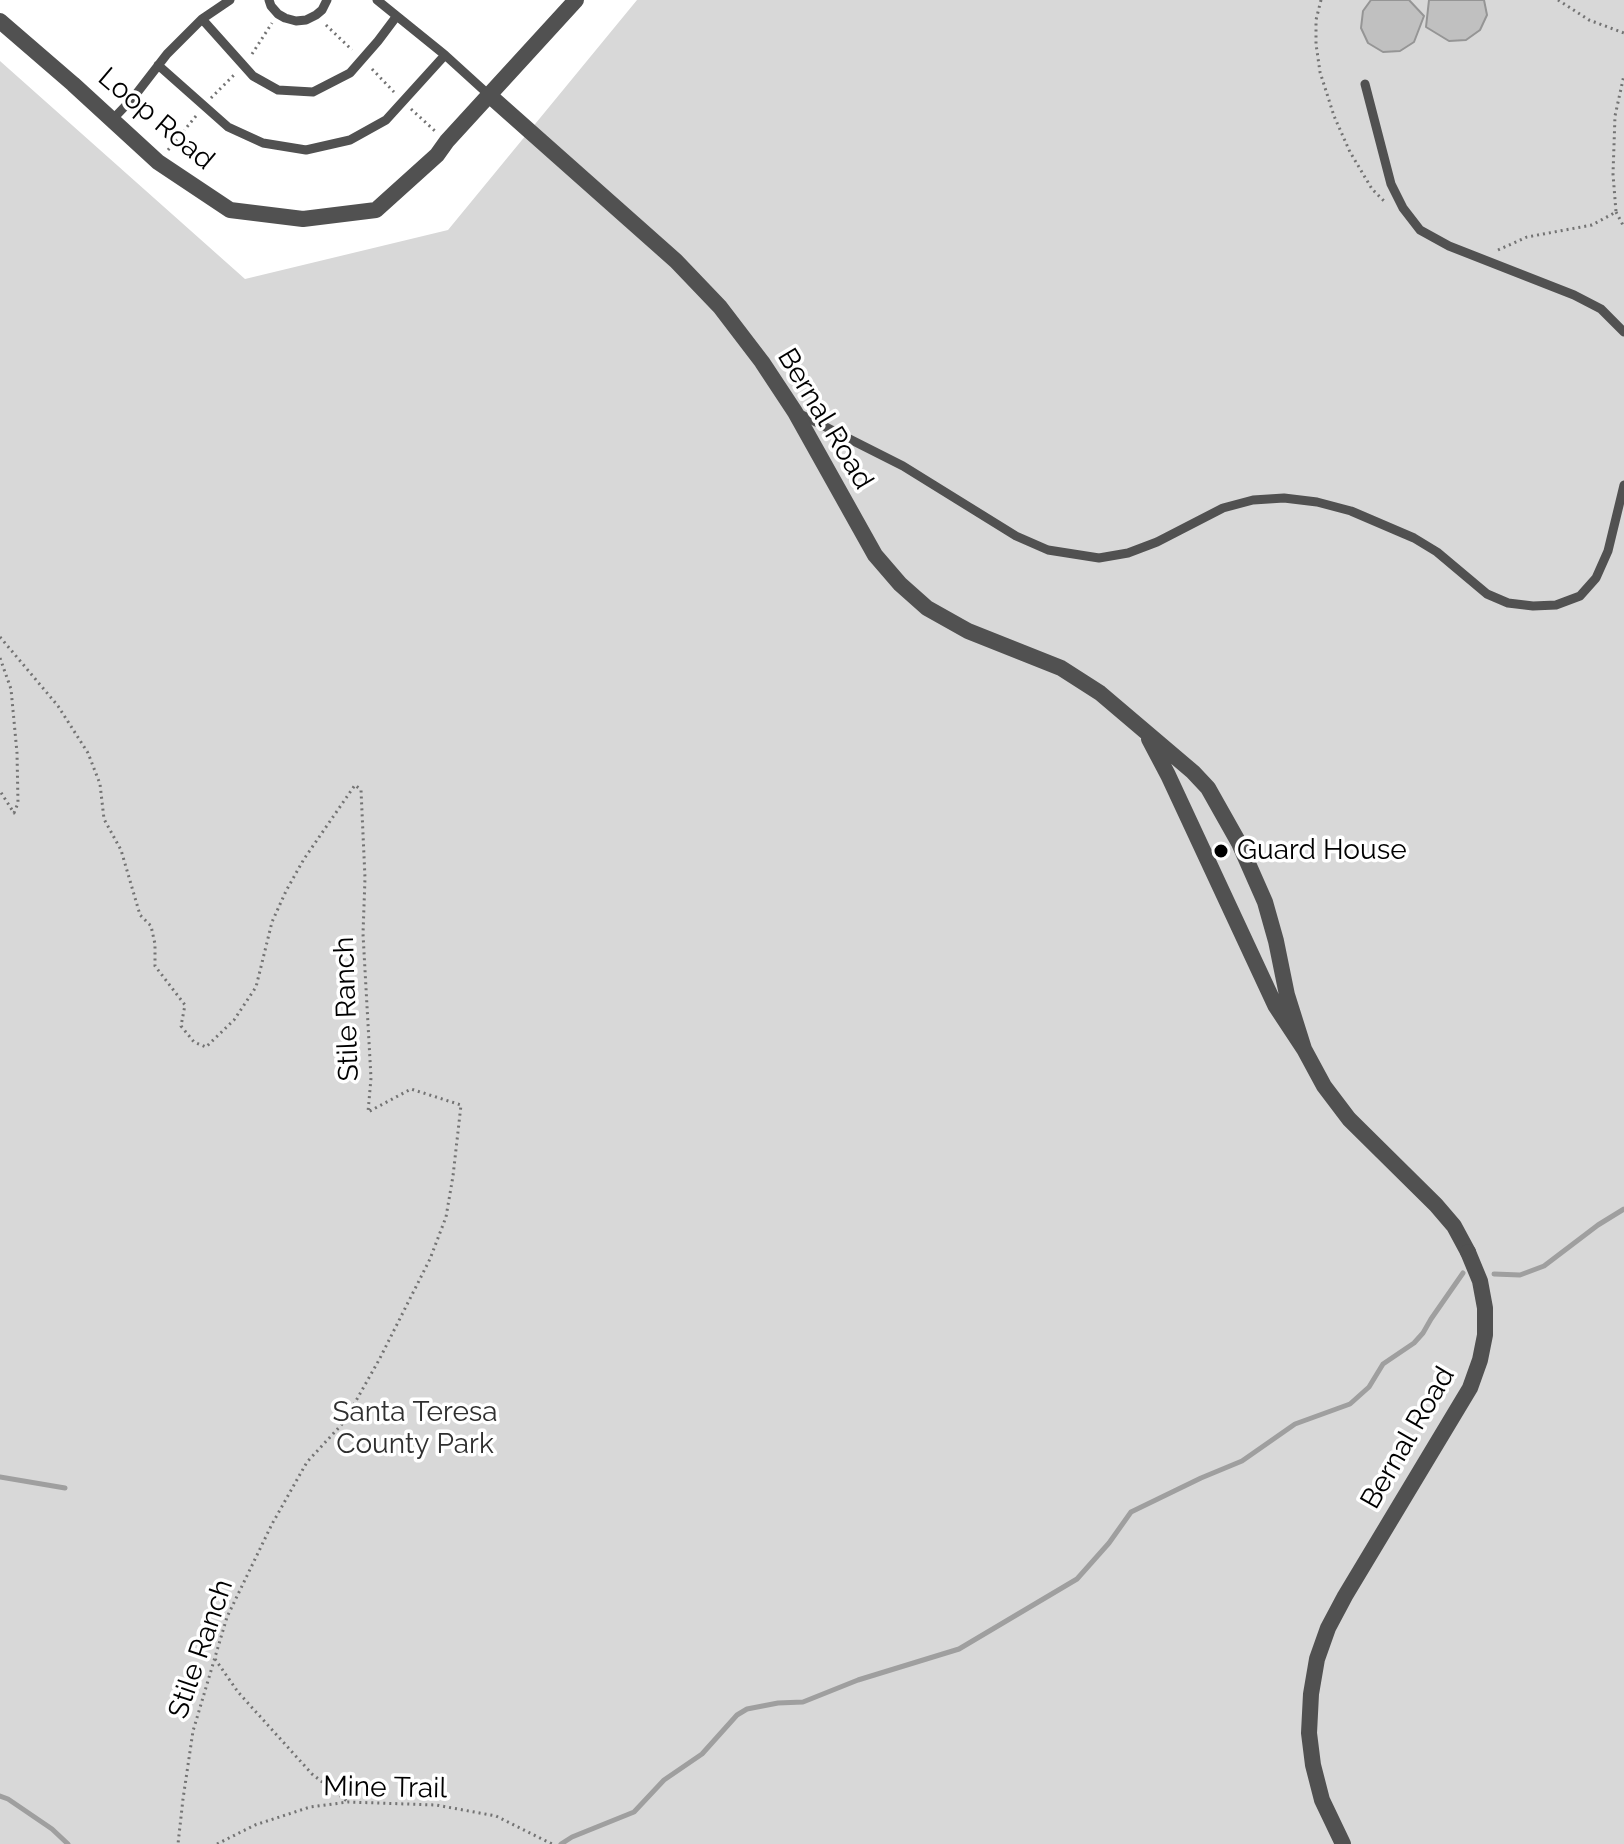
<!DOCTYPE html>
<style>
body{margin:0}
canvas{display:block;background:#fff}
</style>
<canvas width="1624" height="1844"></canvas>
<script>
const c = document.querySelector('canvas').getContext('2d');
c.lineJoin = 'round';
function fill(path, color) { c.fillStyle = color; c.fill(path, 'evenodd'); }
const poly = rows => new Path2D(rows.map(r => 'M' + r).join(''));
function stroke(path, color, width, dash) { c.strokeStyle = color; c.lineWidth = width; c.lineCap = dash ? 'butt' : 'round'; c.setLineDash(dash || []); c.stroke(path); }
function drawText(font, color, halo, rows, align = 'center') {
  c.font = font + ' Raleway,sans-serif'; c.lineWidth = 7; c.setLineDash([]); c.textBaseline = 'middle'; c.strokeStyle = halo; c.fillStyle = color; for (const [text, x, y, turn = 0] of rows) {
    c.save(); c.translate(x, y); c.rotate((+turn || 0) * Math.PI / 180); c.textAlign = isNaN(turn) ? turn : align; if (halo) c.strokeText(text, 0, 0); c.fillText(text, 0, 0); c.restore();
  }
}
fill(poly([
 [637,0,1624,0,1624,1844,0,1844,0,61,245,279,448,230]
]), '#d8d8d8');
stroke(poly([
 [1494,1274,1520,1275,1544,1266,1598,1225,1624,1209],
 [0,1477,65,1488],
 [0,1796,8,1799,52,1829,68,1844],
 [561,1844,572,1837,634,1812,664,1780,702,1754,737,1715,747,1709,778,1703,803,1702,858,1680,959,1649,1077,1579,1109,1543,1131,1512,1201,1478,1242,1461,1295,1424,1350,1404,1369,1387,1383,1364,1414,1343,1423,1333,1431,1319,1463,1273]
]), '#9f9f9f', 5);
const building = poly([
 [1371,0,1409,0,1424,16,1414,42,1400,51,1383,52,1368,43,1361,28,1363,11,1371,0],
 [1429,0,1484,0,1487,15,1480,30,1466,40,1449,41,1426,27,1429,0]
]);
fill(building, '#c0c0c0');
stroke(building, '#959595', 2);
stroke(poly([
 [1321,0,1316,20,1316,44,1320,72,1334,116,1350,152,1372,189,1385,202],
 [1558,0,1589,20,1624,33],
 [326,25,352,50],
 [252,54,272,23],
 [372,69,394,92],
 [211,98,234,75],
 [411,109,435,131],
 [168,150,196,116],
 [1616,212,1624,227],
 [1498,250,1527,237,1592,225,1616,212,1613,174,1615,116,1624,75],
 [0,637,58,706,88,753,100,784,104,819,121,850,140,915,151,926,155,944,155,966,185,1005,181,1026,194,1042,206,1047,234,1020,256,987,272,922,286,891,304,859,355,785,361,790,365,878,363,934,371,1078,368,1112,411,1089,461,1105,453,1176,446,1217,430,1259,379,1360,344,1422,307,1462,272,1524,227,1617,193,1731,183,1799,178,1844],
 [0,658,11,689,17,753,18,803,14,813,0,791],
 [215,1659,238,1692,312,1774,348,1802],
 [217,1844,255,1825,310,1807,348,1802,436,1805,496,1816,552,1844]
]), '#737373', 3, [2, 4]);
stroke(poly([
 [269,0,271,6,278,14,285,18,296,21,306,20,316,15,322,10,327,0],
 [377,0,445,55,489,95],
 [202,19,253,76,278,90,313,92,350,73,378,41,396,17],
 [158,65,228,127,263,143,306,150,350,140,386,120,445,55],
 [1365,84,1391,184,1403,208,1420,230,1449,246,1574,295,1601,309,1624,332],
 [112,120,133,98,167,54,202,19,230,0],
 [798,413,903,466,1016,536,1048,550,1099,558,1128,553,1157,542,1223,508,1253,500,1284,498,1317,502,1351,511,1414,538,1437,552,1487,594,1508,603,1533,606,1556,605,1580,596,1596,578,1608,551,1624,485]
]), '#515151', 9);
stroke(poly([
 [0,21,73,84,158,162,230,210,303,219,376,210,437,155,447,141,576,0],
 [489,95,676,261,720,307,762,362,795,412,875,555,900,584,927,608,968,631,1061,668,1100,693,1193,772,1208,788,1239,843,1265,902,1276,941,1287,995,1304,1049],
 [1149,739,1168,775,1275,1005,1304,1049,1324,1086,1349,1119,1436,1205,1454,1226,1468,1252]
]), '#515151', 16);
stroke(poly([
 [1343,1844,1322,1800,1313,1765,1309,1733,1311,1694,1317,1659,1328,1628,1345,1596,1470,1388,1480,1360,1485,1335,1485,1308,1480,1281,1468,1252]
]), '#515151', 16);
for (const [x, y, r, color] of [
 [1221,851,8,"#000"]
]) { const dot = new Path2D(); dot.arc(x, y, r, 0, 2 * Math.PI); c.fillStyle = color; c.fill(dot); stroke(dot, '#fff', 3); }
drawText('28px', '#000', '#fff', [
 ["Loop Road",156,119,40],
 ["Bernal Road",825,419,59],
 ["Stile Ranch",347,1009,-92],
 ["Bernal Road",1408,1438,-60],
 ["Stile Ranch",201,1649,-71],
 ["Mine Trail",385,1788,1]
]);
drawText('28px', '#000', '#fff', [
 ["Guard House",1237,851]
], 'left');
drawText('28px', '#2f2f2f', '#fff', [
 ["Santa Teresa",415,1413],
 ["County Park",415,1445]
]);
</script>
